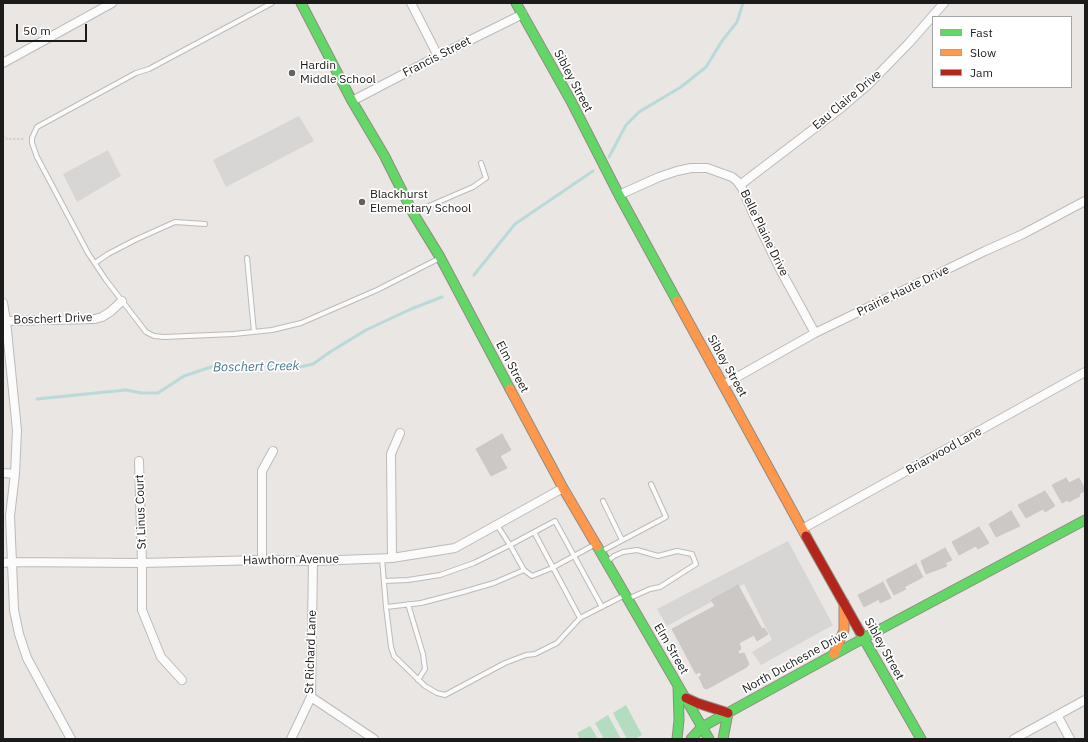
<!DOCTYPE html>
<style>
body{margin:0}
#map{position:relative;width:1088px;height:742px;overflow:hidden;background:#e9e6e3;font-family:"IBM Plex Sans",sans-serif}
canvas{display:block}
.frame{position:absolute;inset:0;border:4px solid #1b1b1b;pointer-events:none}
.legend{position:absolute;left:932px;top:16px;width:140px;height:72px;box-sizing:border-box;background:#fff;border:1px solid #a4a4a4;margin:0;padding:5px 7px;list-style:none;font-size:12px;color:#1b1b1b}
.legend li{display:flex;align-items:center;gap:8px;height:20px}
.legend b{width:20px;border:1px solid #a4a4a4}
.scale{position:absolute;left:16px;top:24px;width:71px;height:18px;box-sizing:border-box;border:2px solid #1b1b1b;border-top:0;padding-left:5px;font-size:12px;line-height:14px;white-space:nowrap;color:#1b1b1b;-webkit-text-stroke:3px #fff;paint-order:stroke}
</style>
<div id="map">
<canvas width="1088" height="742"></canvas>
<div class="frame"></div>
<ul class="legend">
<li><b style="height:5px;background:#63d668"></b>Fast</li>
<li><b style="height:5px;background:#ff974d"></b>Slow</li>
<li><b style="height:5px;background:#b3261e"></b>Jam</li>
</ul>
<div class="scale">50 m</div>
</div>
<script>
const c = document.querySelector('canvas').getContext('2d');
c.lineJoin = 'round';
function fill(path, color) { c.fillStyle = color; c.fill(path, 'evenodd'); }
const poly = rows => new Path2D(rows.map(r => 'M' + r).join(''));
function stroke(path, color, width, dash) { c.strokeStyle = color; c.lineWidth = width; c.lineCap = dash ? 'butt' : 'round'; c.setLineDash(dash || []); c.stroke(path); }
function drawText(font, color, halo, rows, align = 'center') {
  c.font = font + ' "IBM Plex Sans",sans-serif'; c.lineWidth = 3.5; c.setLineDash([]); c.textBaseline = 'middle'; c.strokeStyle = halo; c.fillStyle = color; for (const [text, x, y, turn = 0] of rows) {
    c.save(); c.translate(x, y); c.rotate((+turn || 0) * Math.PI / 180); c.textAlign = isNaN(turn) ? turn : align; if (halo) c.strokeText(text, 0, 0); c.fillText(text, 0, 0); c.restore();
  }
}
fill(poly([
 [626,705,642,735,635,739,627,739,613,713],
 [608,715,621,739,604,739,595,723],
 [590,726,598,739,580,739,577,733]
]), '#b3dcc0');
fill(poly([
 [299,116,314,141,226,187,213,160],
 [108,150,121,176,77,202,63,174],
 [788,541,833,625,761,665,752,652,772,640,744,584,667,626,657,609]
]), '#d7d6d4');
stroke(poly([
 [609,157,626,125,639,112,681,87,706,67,722,41,737,22,743,3],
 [474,275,515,224,593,171],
 [37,399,126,390,141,393,158,393,184,376,211,367,261,365,291,369,313,364,330,352,366,330,411,309,442,297]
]), '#b9dad9', 3);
const building = poly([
 [502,434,511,450,500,456,507,468,491,476,476,449,502,434],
 [1066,478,1069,483,1079,478,1085,489,1085,491,1079,494,1080,496,1069,502,1068,500,1062,503,1052,485,1066,478],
 [1045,491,1055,506,1045,512,1043,509,1026,518,1018,505,1045,491],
 [1011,511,1020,526,996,537,989,524,1011,511],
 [979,527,989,543,978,549,976,546,959,555,952,542,979,527],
 [945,548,952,560,945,563,947,566,926,574,921,561,945,548],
 [916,564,923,577,904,587,906,589,894,595,886,580,916,564],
 [883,582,891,598,880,603,879,599,864,607,858,595,883,582],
 [738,585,762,629,764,628,768,634,757,641,754,635,739,643,741,649,738,651,739,654,744,653,749,664,747,667,707,689,704,688,699,677,702,675,699,672,696,674,672,629,715,606,711,600,738,585]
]);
fill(building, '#ccc8c6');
stroke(building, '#ccc7c5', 1);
const lane = poly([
 [272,3,149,69,136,73,37,127,32,138,32,143,37,157,88,253,106,280,146,332,154,336,164,337,234,334,272,330,301,323,377,290,440,258],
 [415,212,473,187,486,178,481,163],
 [247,258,254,332],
 [95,263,108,254,135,240,175,222,205,224],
 [603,501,622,540],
 [497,525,510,545,555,521,602,607],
 [534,532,580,618],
 [602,551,666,517,651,484],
 [382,558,386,607,391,647,394,656,425,686,437,693,445,695,505,663,526,655,535,654,557,643,580,618,625,595],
 [608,561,614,556,623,552,637,550,658,556,677,551,692,554,696,564,660,587,650,589,630,598],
 [384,581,408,580,440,575,474,563,510,545,524,570,532,576,552,568,594,545],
 [408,604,423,654,425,669,418,680],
 [386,607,421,603,463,592,494,583,524,570]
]);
const street = poly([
 [411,3,438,56],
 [3,63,112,3],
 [352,101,438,56,523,14],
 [740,185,841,108,869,84,909,43,944,3],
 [619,195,659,177,677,171,691,168,707,168,732,177,737,181,742,188,756,220,781,271,815,333],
 [3,303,6,321,17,430,15,474,10,516,14,610,19,634,27,658,71,739],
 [3,321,95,319,102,317,110,312,122,301],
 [723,385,815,333,985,251,1023,234,1085,201],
 [139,461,142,563,142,610,161,657,182,680],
 [3,473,15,474],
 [802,529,1085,372],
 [392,558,391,454,400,433],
 [262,560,262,471,273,451],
 [3,563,11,562,142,563,262,560,313,561,392,558,455,548,563,488],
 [311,697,374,739],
 [1057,715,1070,739],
 [291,739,311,697,313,561],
 [1014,739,1085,700]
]);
const fast = poly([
 [301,3,352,101,384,155,413,213,440,257,510,389],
 [516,3,571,101,619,195,677,301],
 [597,546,709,739],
 [860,632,921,739],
 [677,739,679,720,678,686],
 [691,739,702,727,864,638,1085,520],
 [723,739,728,713]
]);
const slow = poly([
 [677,301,806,536],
 [510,389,563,488,597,546],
 [834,654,844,630,844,603]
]);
const jam = poly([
 [806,536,860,632],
 [686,698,697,703,728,713]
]);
stroke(lane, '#bcbbba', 6);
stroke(street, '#bcbbba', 10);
stroke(fast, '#908d7e', 11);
stroke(slow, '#908d7e', 11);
stroke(jam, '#908d7e', 11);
stroke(poly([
 [3,135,7,139,25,139]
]), '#d3c6c7', 1.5, [2, 2]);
stroke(lane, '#fcfbfb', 4);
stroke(street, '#fcfbfb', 8);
stroke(fast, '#63d668', 9);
stroke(slow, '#ff974d', 9);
stroke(jam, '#b3261e', 9);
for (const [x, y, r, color] of [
 [292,73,4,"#636261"],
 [362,202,4,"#636261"]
]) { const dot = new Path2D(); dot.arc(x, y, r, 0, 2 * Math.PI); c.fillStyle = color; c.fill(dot); stroke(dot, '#fff', 1.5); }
drawText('12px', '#1b1b1b', '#fff', [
 ["Francis Street",437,57,-27],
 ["Sibley Street",573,81,62],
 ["Eau Claire Drive",847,100,-40],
 ["Belle Plaine Drive",764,233,64],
 ["Prairie Haute Drive",903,291,-26],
 ["Boschert Drive",53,319,-2],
 ["Sibley Street",727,366,61],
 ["Elm Street",512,367,62],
 ["Briarwood Lane",944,451,-29],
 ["St Linus Court",141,512,-92],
 ["Hawthorn Avenue",291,560,-1],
 ["Elm Street",671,649,60],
 ["Sibley Street",884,649,61],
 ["St Richard Lane",311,652,-88],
 ["North Duchesne Drive",795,662,-29]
]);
drawText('12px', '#1b1b1b', '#fff', [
 ["Hardin",300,66],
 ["Middle School",300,80],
 ["Blackhurst",370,195],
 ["Elementary School",370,209]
], 'left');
drawText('italic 13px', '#48788a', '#fff', [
 ["Boschert Creek",256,367,-1]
]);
</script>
